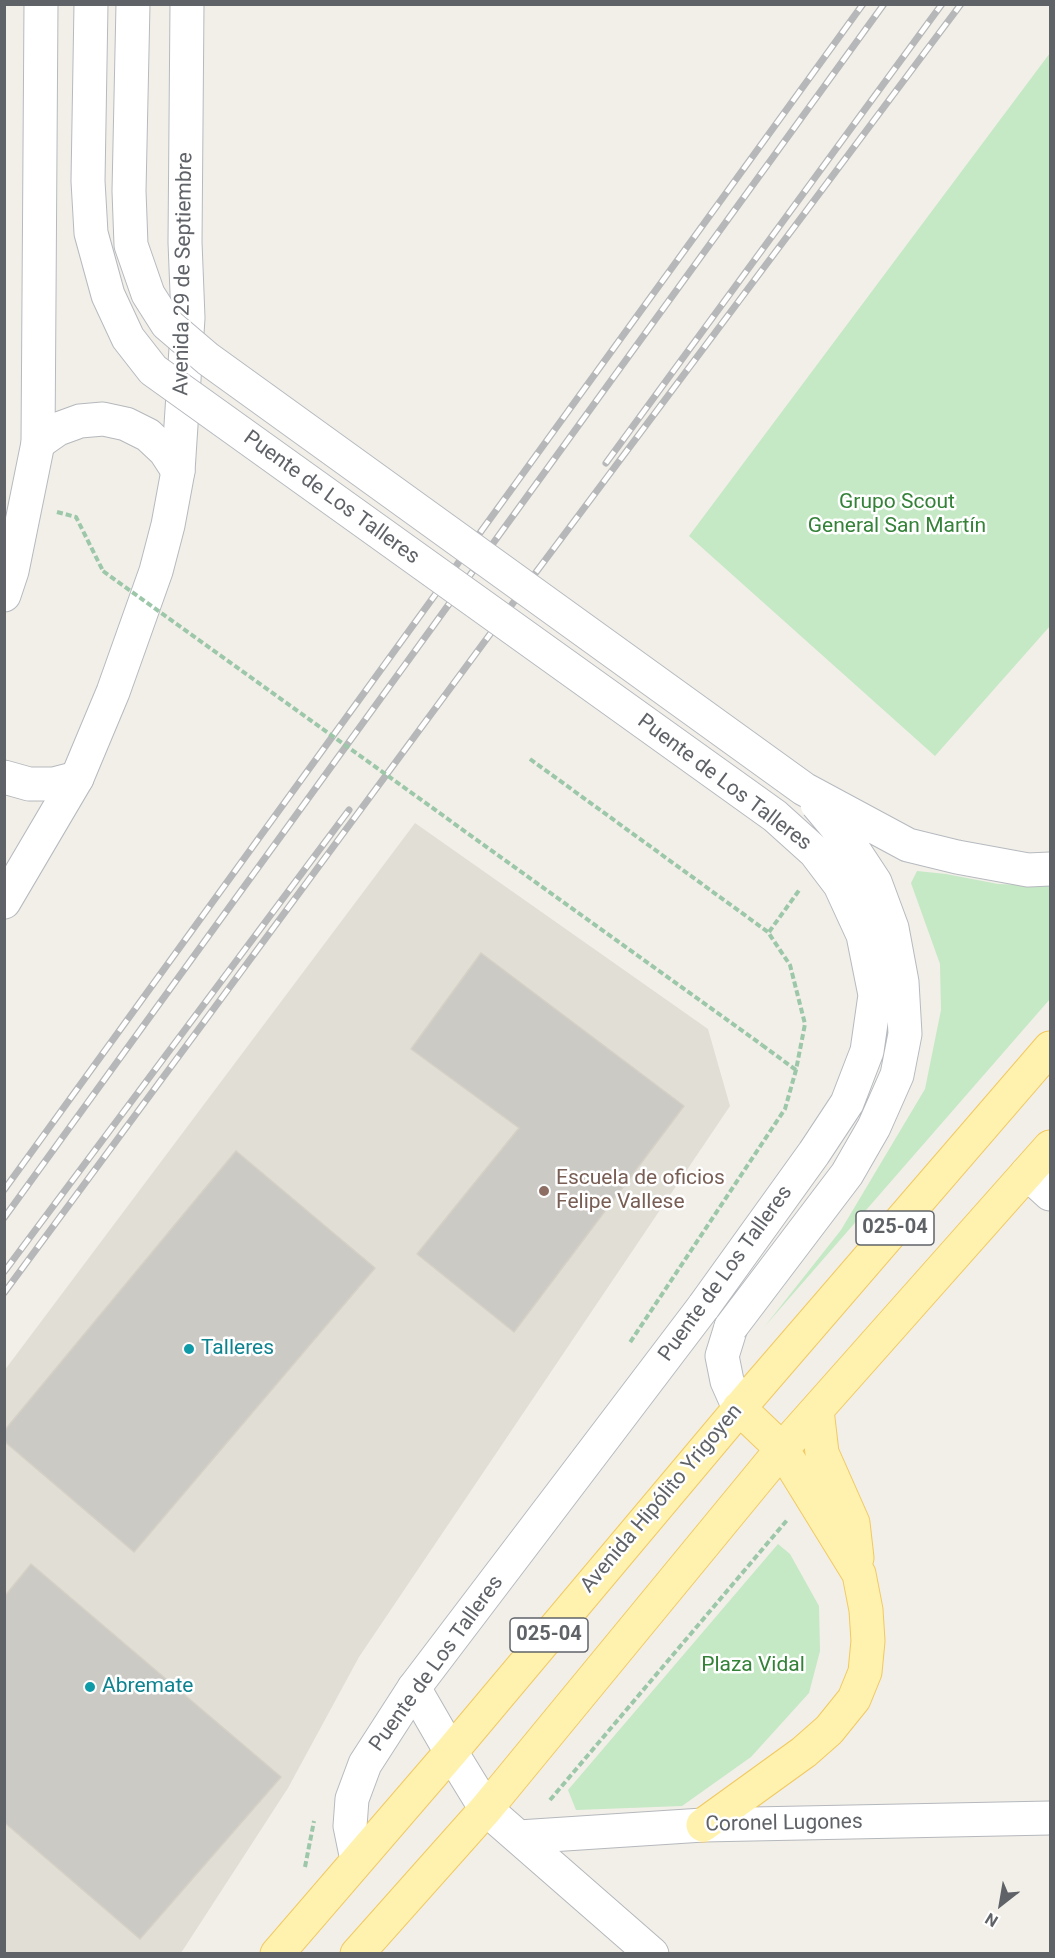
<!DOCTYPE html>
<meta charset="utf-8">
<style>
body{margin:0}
#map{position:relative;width:1055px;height:1958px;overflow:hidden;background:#f1efe8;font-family:Roboto,sans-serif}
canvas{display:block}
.frame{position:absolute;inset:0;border:6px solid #5f6368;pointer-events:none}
.north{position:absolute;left:971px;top:1874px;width:60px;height:60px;-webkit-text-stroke:4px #fff;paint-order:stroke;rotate:211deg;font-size:16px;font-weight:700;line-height:24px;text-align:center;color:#5f6368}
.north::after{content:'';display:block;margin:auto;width:21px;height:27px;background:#5f6368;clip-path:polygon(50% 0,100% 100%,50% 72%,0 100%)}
</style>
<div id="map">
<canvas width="1055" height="1958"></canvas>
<div class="frame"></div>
<div class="north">N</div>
</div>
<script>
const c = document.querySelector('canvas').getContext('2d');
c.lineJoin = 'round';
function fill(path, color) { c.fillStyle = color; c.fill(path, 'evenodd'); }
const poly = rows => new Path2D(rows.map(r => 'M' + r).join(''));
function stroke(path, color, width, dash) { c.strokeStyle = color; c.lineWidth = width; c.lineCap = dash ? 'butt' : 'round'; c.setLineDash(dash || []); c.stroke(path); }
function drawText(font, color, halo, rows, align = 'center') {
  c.font = font + ' Roboto,sans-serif'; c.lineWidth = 5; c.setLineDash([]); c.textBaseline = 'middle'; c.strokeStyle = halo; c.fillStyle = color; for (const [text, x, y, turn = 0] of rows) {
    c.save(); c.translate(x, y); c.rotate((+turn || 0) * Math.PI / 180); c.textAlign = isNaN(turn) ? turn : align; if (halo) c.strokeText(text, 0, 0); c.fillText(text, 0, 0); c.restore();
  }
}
fill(poly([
 [415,823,708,1029,730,1106,359,1657,288,1788,181,1953,5,1953,4,1371]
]), '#e1ded6');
fill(poly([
 [1050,53,1050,626,935,756,689,536],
 [917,871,946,874,998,884,1050,886,1050,999,765,1326,841,1230,925,1089,941,1010,940,964,911,883],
 [778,1544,790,1554,819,1606,820,1651,809,1693,751,1757,682,1806,576,1810,568,1790]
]), '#c5e8c5');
const building = poly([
 [481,953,684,1106,514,1332,417,1254,519,1128,411,1049,481,953],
 [236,1151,375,1268,134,1552,4,1441,4,1431,236,1151],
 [31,1564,281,1777,140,1939,4,1822,4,1597,31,1564]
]);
fill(building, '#cccac5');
stroke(building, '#d6d1c6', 1.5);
const street = poly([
 [38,443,58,429,80,421,103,419,126,424,148,435,165,451,178,471],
 [4,777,29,784,54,784,77,778],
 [1027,1173,1050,1194],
 [414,1688,451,1752,486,1809,652,1954],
 [519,1837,703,1825,1050,1818]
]);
const secondary = poly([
 [4,595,12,571,38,443,41,4],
 [4,902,77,778,113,692,156,571,168,525,178,471,188,318,185,242,187,4],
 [731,1327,722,1356,727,1381,739,1408],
 [357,1860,350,1826,352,1799,365,1764,414,1688,704,1306]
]);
const primary = poly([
 [817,1410,822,1453,853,1523,857,1558],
 [703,1825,804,1752,829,1730,854,1699,865,1672,868,1641,866,1610,859,1574,782,1449,739,1408],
 [277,1954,451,1752,749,1397,1050,1048],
 [357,1954,486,1809,782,1449,1050,1147]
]);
stroke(street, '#b5b8bc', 35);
stroke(secondary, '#b6babf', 35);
stroke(primary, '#f2c960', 35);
stroke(poly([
 [57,512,76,517,103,571],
 [530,759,768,932,790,965,805,1024,796,1070,785,1109,629,1344],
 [769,932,800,889],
 [762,1045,796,1070],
 [550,1800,788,1519],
 [305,1867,314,1821]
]), '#9cc7a9', 4, [6, 3]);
stroke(street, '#fff', 33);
stroke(secondary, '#fff', 33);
stroke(primary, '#fff2af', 33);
const rail = poly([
 [606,463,942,4],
 [4,1190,863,4],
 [4,1218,884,4],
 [4,1272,349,810],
 [4,1293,516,599,961,4]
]);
stroke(rail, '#b6b7b8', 7);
stroke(rail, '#fff', 4.5, [14]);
const secondaryBridge = poly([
 [91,4,88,181,91,233,108,295,128,338,153,370,775,816,815,852,840,885,863,935,875,995,867,1051,847,1103,814,1153,704,1306],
 [133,4,129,191,131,245,148,294,167,324,208,359,804,789,908,845,957,857,1028,870,1050,869],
 [731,1327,847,1174,874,1127,897,1075,905,1034,902,982,892,928,875,882,848,841,817,804]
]);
stroke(secondaryBridge, '#b6babf', 35, []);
stroke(poly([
 [103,571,762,1045]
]), '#9cc7a9', 4, [6, 3]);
stroke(secondaryBridge, '#fff', 33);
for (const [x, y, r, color] of [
 [544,1191,6,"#8d6e63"],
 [189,1349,6,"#0f9aa8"],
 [90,1687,6,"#0f9aa8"]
]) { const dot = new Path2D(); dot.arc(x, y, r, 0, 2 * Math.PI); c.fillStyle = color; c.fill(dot); stroke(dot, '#fff', 2); }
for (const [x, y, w] of [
 [895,1228,78],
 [549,1635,78]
]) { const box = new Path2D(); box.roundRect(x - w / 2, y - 17, w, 34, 4.5); c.fillStyle = '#fff'; c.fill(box); stroke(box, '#5f6368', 1.5); }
drawText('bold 20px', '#5f6368', null, [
 ["025-04",895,1228],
 ["025-04",549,1635]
]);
drawText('21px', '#5f6368', '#fff', [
 ["Avenida 29 de Septiembre",184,274,-89],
 ["Puente de Los Talleres",331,498,36],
 ["Puente de Los Talleres",724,783,37],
 ["Puente de Los Talleres",726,1274,-54],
 ["Avenida Hipólito Yrigoyen",662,1499,-50],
 ["Puente de Los Talleres",437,1664,-54],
 ["Coronel Lugones",784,1824,-1]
]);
drawText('21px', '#348238', '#fff', [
 ["Grupo Scout",897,503],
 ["General San Martín",897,527],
 ["Plaza Vidal",753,1666]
]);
drawText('21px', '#785e54', '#fff', [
 ["Escuela de oficios",556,1179],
 ["Felipe Vallese",556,1203]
], 'left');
drawText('21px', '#0d838f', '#fff', [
 ["Talleres",201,1349],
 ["Abremate",102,1687]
], 'left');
</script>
